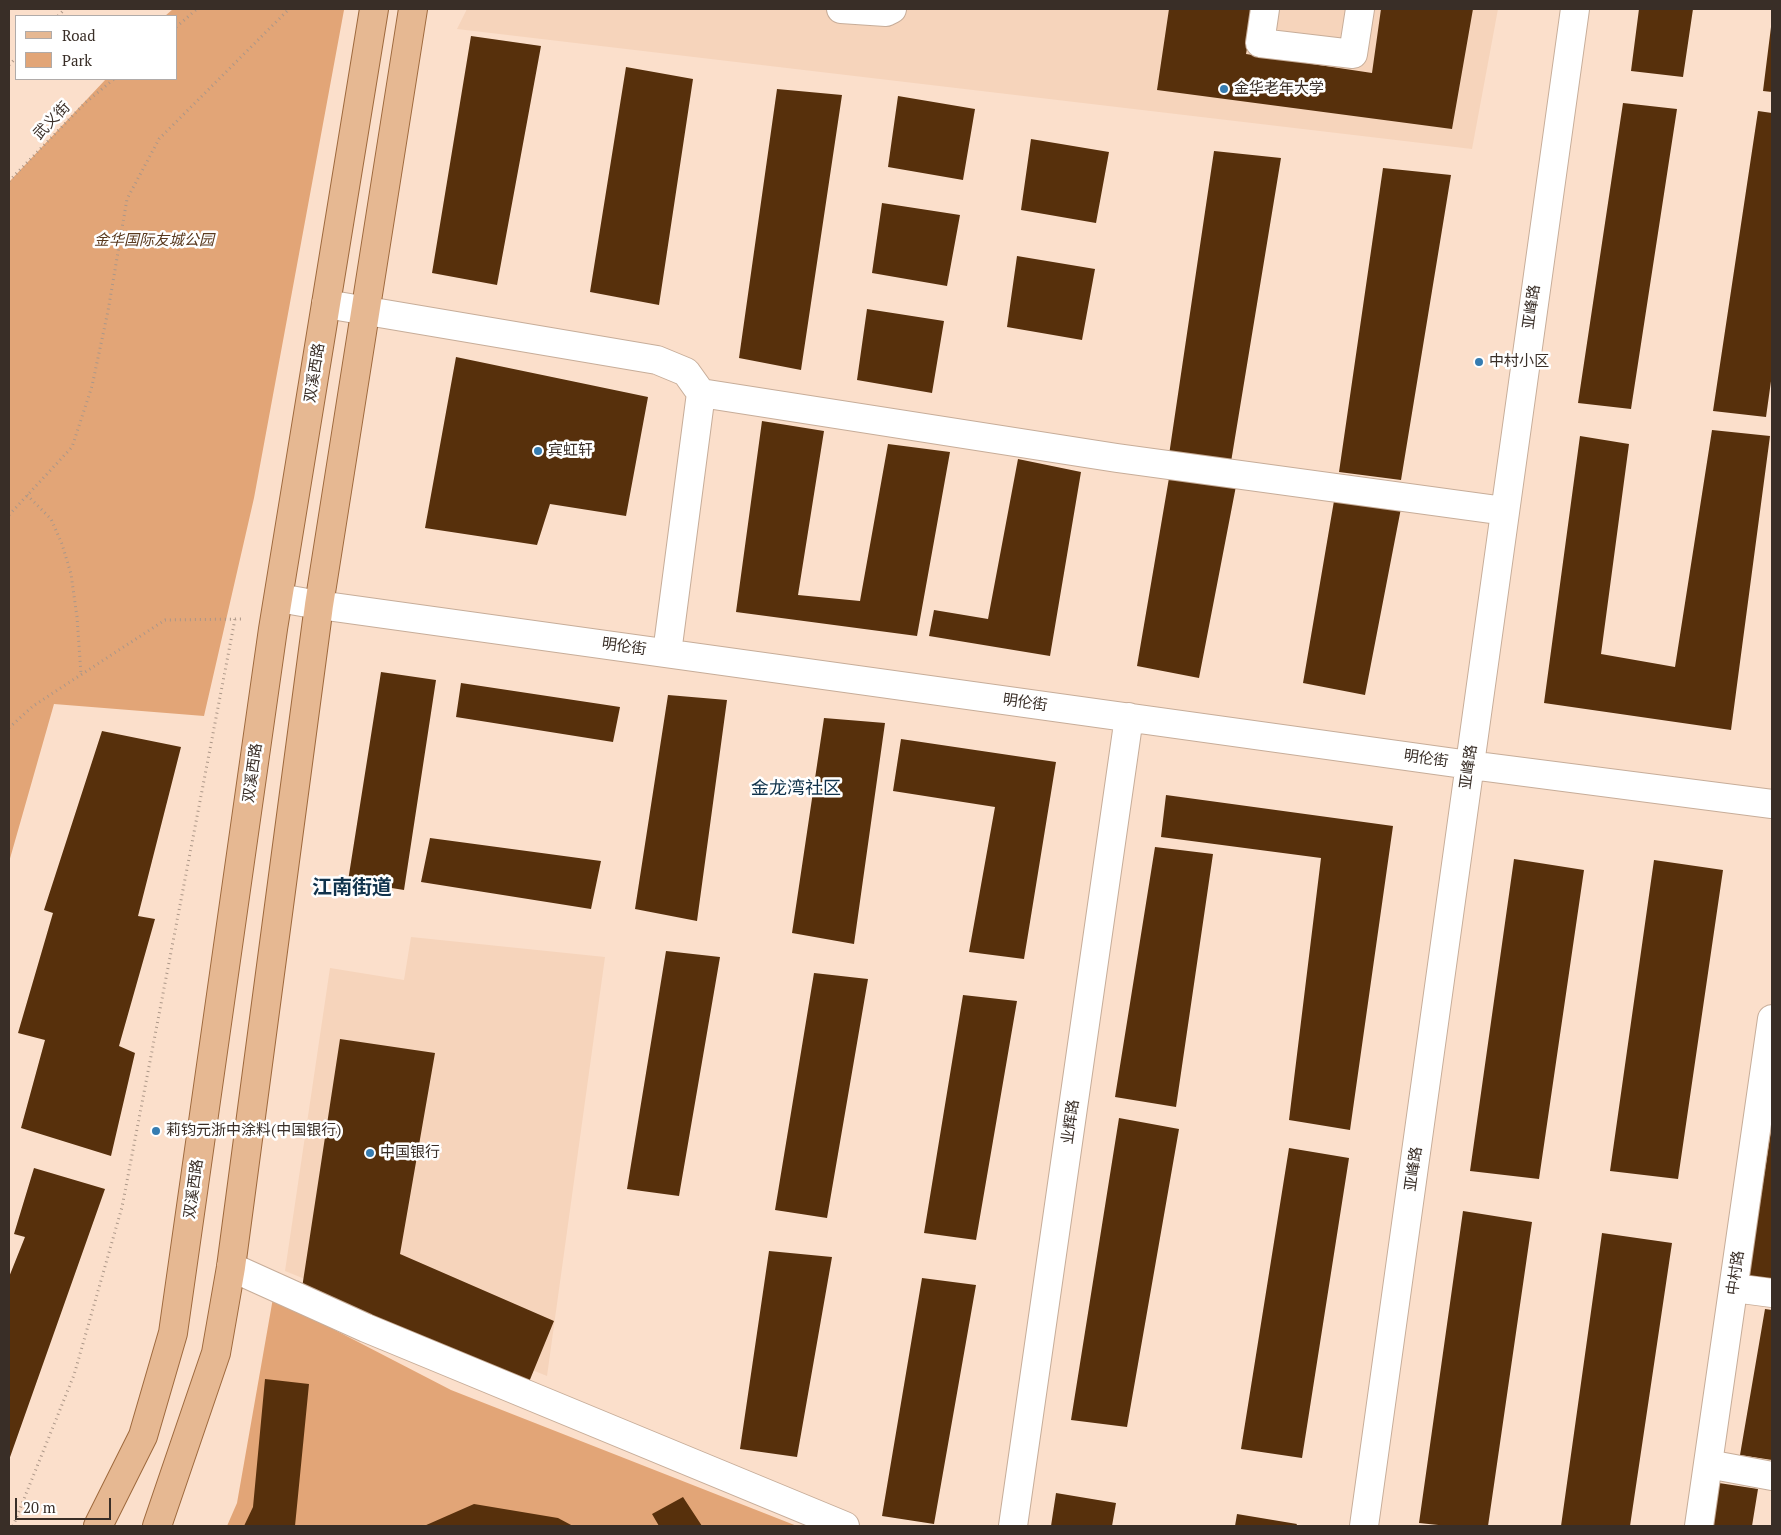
<!DOCTYPE html>
<meta charset="utf-8">
<style>
body{margin:0}
#map{position:relative;width:1781px;height:1535px;overflow:hidden;background:#fbdfcb;font-family:"PT Serif",serif}
canvas{display:block}
.frame{position:absolute;inset:0;border:10px solid #392e27;pointer-events:none}
.legend{position:absolute;left:15px;top:15px;width:162px;height:65px;box-sizing:border-box;background:#fff;border:1px solid #b0aba9;margin:0;padding:6px 9px;list-style:none;font-size:15px;color:#392e27}
.legend li{display:flex;align-items:center;gap:10px;height:25px}
.legend b{width:25px;border:1px solid #b0aba9}
.scale{position:absolute;left:15px;top:1498px;width:96px;height:22px;box-sizing:border-box;border:2px solid #392e27;border-top:0;padding-left:6px;font-size:15px;line-height:18px;white-space:nowrap;color:#392e27;-webkit-text-stroke:4px #fff;paint-order:stroke}
</style>
<div id="map">
<canvas width="1781" height="1535"></canvas>
<div class="frame"></div>
<ul class="legend">
<li><b style="height:6px;background:#e6b892"></b>Road</li>
<li><b style="height:14px;background:#e2a577"></b>Park</li>
</ul>
<div class="scale">20 m</div>
</div>
<script>
const c = document.querySelector('canvas').getContext('2d');
c.lineJoin = 'round';
function fill(path, color) { c.fillStyle = color; c.fill(path, 'evenodd'); }
const poly = rows => new Path2D(rows.map(r => 'M' + r).join(''));
function stroke(path, color, width, dash) { c.strokeStyle = color; c.lineWidth = width; c.lineCap = dash ? 'butt' : 'round'; c.setLineDash(dash || []); c.stroke(path); }
function drawText(font, color, halo, rows, align = 'center') {
  c.font = font + ' "PT Serif","Noto Sans SC",serif'; c.lineWidth = 5; c.setLineDash([]); c.textBaseline = 'middle'; c.strokeStyle = halo; c.fillStyle = color; for (const [text, x, y, turn = 0] of rows) {
    c.save(); c.translate(x, y); c.rotate((+turn || 0) * Math.PI / 180); c.textAlign = isNaN(turn) ? turn : align; if (halo) c.strokeText(text, 0, 0); c.fillText(text, 0, 0); c.restore();
  }
}
fill(poly([
 [467,9,1498,9,1472,149,457,29],
 [411,937,605,957,547,1376,285,1271,330,968,404,980]
]), '#f6d4bb');
fill(poly([
 [173,9,342,9,344,10,254,498,204,716,54,704,9,862,9,182,106,79,176,79,176,16,165,16],
 [273,1298,451,1390,797,1526,227,1526,237,1503]
]), '#e2a577');
fill(poly([
 [1169,9,1254,9,1246,54,1372,73,1381,9,1473,9,1452,129,1157,90],
 [1639,9,1693,9,1683,77,1631,71],
 [1771,27,1772,27,1772,92,1763,91],
 [471,36,541,46,497,285,432,273],
 [626,67,693,79,659,305,590,292],
 [777,89,842,95,801,370,739,358],
 [898,96,975,109,963,180,888,167],
 [1623,103,1677,109,1631,409,1578,403],
 [1758,111,1772,113,1772,374,1766,417,1713,411],
 [1031,139,1109,152,1096,223,1021,210],
 [1214,151,1281,158,1231,462,1169,455],
 [1383,168,1451,175,1401,480,1339,472],
 [882,203,960,215,947,286,872,273],
 [1017,256,1095,269,1082,340,1007,327],
 [867,309,944,321,932,393,857,380],
 [456,357,648,397,626,516,550,504,537,545,425,528],
 [762,421,824,431,798,595,860,601,888,444,950,452,917,636,736,612],
 [1712,430,1770,436,1731,730,1544,703,1580,436,1629,444,1601,654,1675,667],
 [1018,459,1081,472,1050,656,929,636,934,610,988,619],
 [1169,478,1236,486,1199,678,1137,666],
 [1335,495,1402,503,1365,695,1303,683],
 [381,672,436,680,404,890,348,881],
 [461,683,620,707,613,742,456,717],
 [668,695,727,700,697,921,635,909],
 [824,718,885,723,854,944,792,933],
 [102,731,181,747,138,916,155,919,119,1046,135,1053,111,1156,21,1128,45,1040,18,1033,53,913,44,910],
 [901,739,1056,762,1024,959,969,952,995,807,893,791],
 [1166,795,1393,826,1350,1130,1289,1120,1321,858,1161,837],
 [430,838,601,861,591,909,421,882],
 [1155,847,1213,854,1176,1107,1115,1097],
 [1514,859,1584,870,1539,1179,1470,1171],
 [1654,860,1723,870,1678,1179,1610,1171],
 [666,951,720,957,679,1196,627,1189],
 [814,973,868,979,827,1218,775,1210],
 [963,995,1017,1001,976,1240,924,1233],
 [340,1039,435,1053,400,1254,554,1321,529,1382,302,1288],
 [1119,1118,1179,1129,1127,1427,1071,1420],
 [1771,1130,1772,1130,1772,1279,1749,1276],
 [1289,1148,1349,1158,1302,1458,1241,1449],
 [34,1168,105,1189,9,1460,9,1277,25,1237,14,1234],
 [1463,1211,1532,1222,1488,1526,1448,1526,1419,1523],
 [1602,1233,1672,1243,1630,1526,1561,1526],
 [769,1251,832,1257,797,1457,740,1449],
 [922,1278,976,1285,934,1524,882,1516],
 [1765,1309,1772,1310,1772,1460,1740,1455],
 [265,1379,309,1384,295,1526,244,1526,253,1507],
 [1719,1483,1758,1489,1752,1526,1713,1526],
 [1056,1493,1116,1503,1112,1526,1051,1526],
 [683,1497,702,1526,659,1526,652,1514],
 [474,1504,558,1518,573,1526,424,1526],
 [1237,1514,1297,1524,1296,1526,1235,1526]
]), '#57300c');
const minor = poly([
 [841,9,886,12,892,9],
 [1265,9,1260,43,1353,54,1360,9],
 [326,304,657,360,686,372,701,393,1117,458,1505,511],
 [279,598,319,605,1470,765,1772,804],
 [667,653,701,393],
 [231,1267,366,1328,845,1526],
 [1734,1288,1772,1293],
 [1708,1464,1772,1476],
 [1013,1526,1129,717],
 [1364,1526,1575,9],
 [1699,1526,1772,1019]
]);
const major = poly([
 [98,1526,143,1436,173,1333,273,629,374,9],
 [157,1526,216,1353,231,1267,319,605,413,9]
]);
stroke(minor, '#c7ad99', 30);
stroke(major, '#9e693d', 30);
stroke(poly([
 [58,16,65,9],
 [176,27,197,9],
 [9,65,16,58],
 [9,181,85,103,114,79],
 [27,495,51,519,62,544,71,574,77,617,81,674],
 [9,515,72,447,92,386,108,311,127,199,159,139,289,9],
 [9,728,33,706,165,620,244,619],
 [13,1526,74,1375,122,1207,235,619]
]), '#ac9788', 3, [1, 4]);
stroke(minor, '#fff', 28);
stroke(major, '#e6b892', 28);
for (const [x, y, r, color] of [
 [1224,89,5,"#357cb1"],
 [1479,362,5,"#357cb1"],
 [538,451,5,"#357cb1"],
 [156,1131,5,"#357cb1"],
 [370,1153,5,"#357cb1"]
]) { const dot = new Path2D(); dot.arc(x, y, r, 0, 2 * Math.PI); c.fillStyle = color; c.fill(dot); stroke(dot, '#fff', 2); }
drawText('15px', '#392e27', '#fff', [
 ["金华老年大学",1234,89],
 ["中村小区",1489,362],
 ["宾虹轩",548,451],
 ["莉钧元浙中涂料(中国银行)",166,1131],
 ["中国银行",380,1153]
], 'left');
drawText('15px', '#392e27', '#fff', [
 ["武义街",52,121,-46],
 ["亚峰路",1532,307,-82],
 ["双溪西路",315,373,-81],
 ["明伦街",624,647,8],
 ["明伦街",1025,703,8],
 ["明伦街",1426,759,8],
 ["亚峰路",1469,767,-82],
 ["双溪西路",253,773,-82],
 ["业辉路",1071,1122,-82],
 ["亚峰路",1414,1169,-82],
 ["双溪西路",194,1189,-82],
 ["中村路",1736,1273,-82]
]);
drawText('italic 15px', '#59391e', '#fff', [
 ["金华国际友城公园",154,241]
]);
drawText('18px', '#11334c', '#fff', [
 ["金龙湾社区",796,789]
]);
drawText('bold 20px', '#11334c', '#fff', [
 ["江南街道",352,888]
]);
</script>
